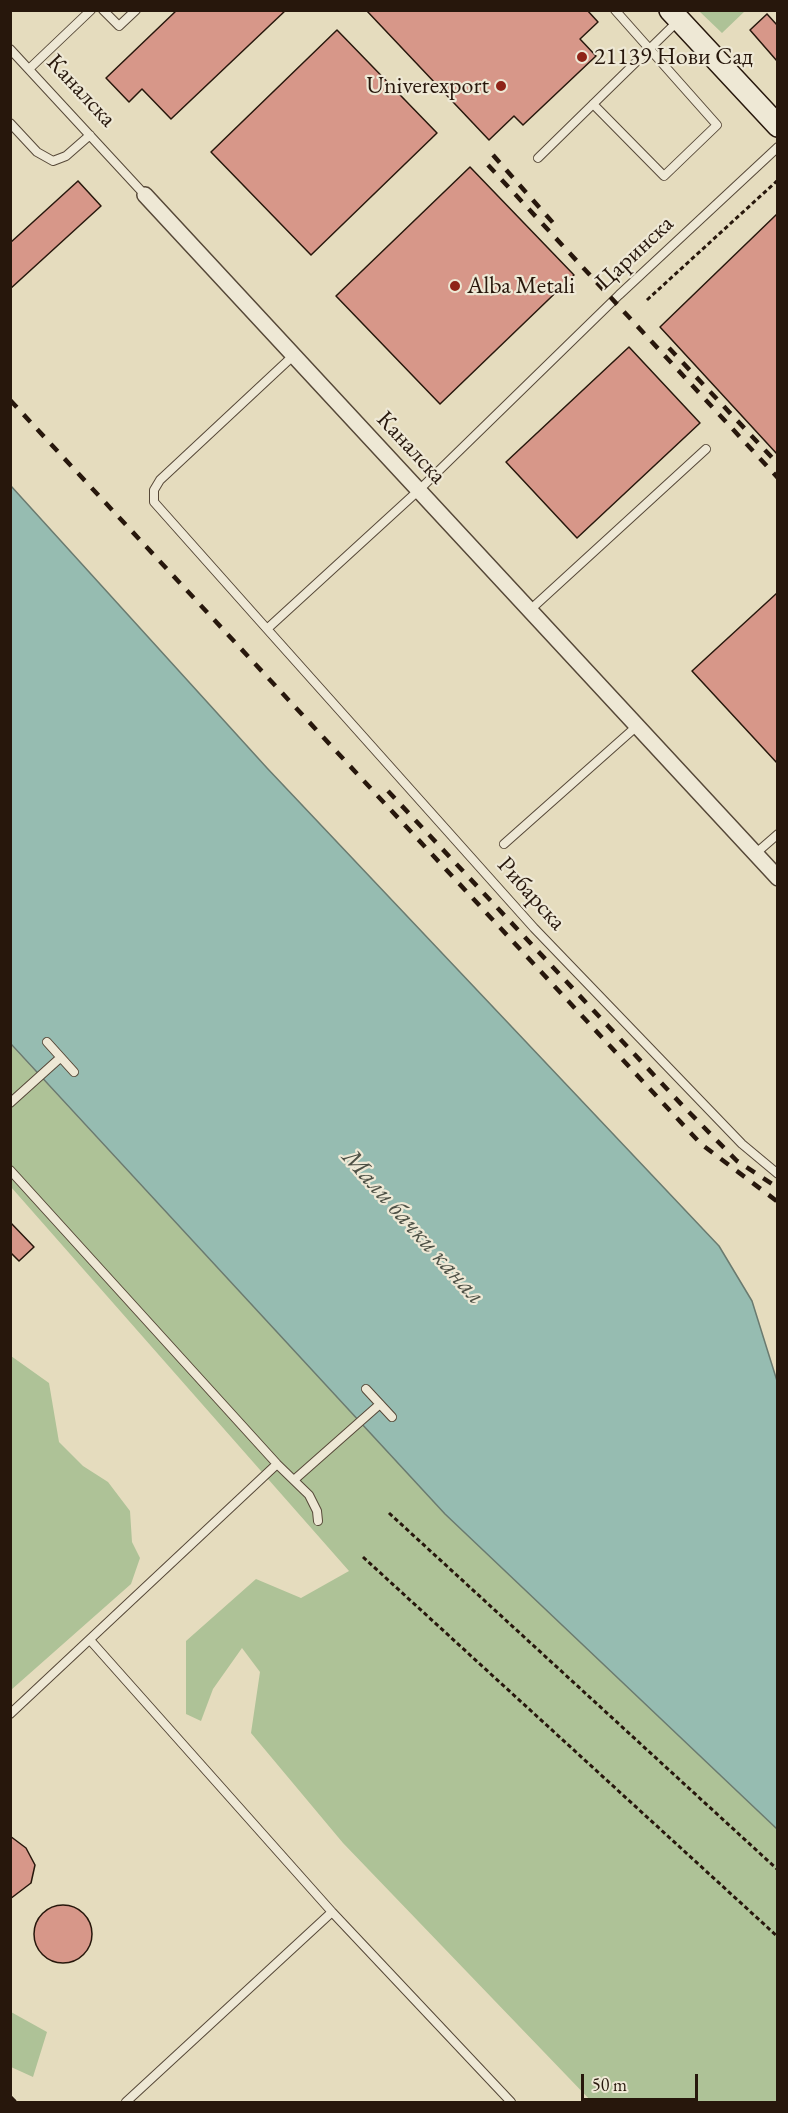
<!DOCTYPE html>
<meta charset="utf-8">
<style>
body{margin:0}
#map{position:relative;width:788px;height:2113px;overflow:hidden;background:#e5dcbe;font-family:"EB Garamond",serif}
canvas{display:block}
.frame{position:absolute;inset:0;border:12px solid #27170c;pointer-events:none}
.scale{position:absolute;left:581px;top:2074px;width:117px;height:27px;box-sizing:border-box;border:3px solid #27170c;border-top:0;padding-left:8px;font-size:18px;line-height:21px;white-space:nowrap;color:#27170c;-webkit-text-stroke:4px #eee8d5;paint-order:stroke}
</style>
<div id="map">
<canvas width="788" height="2113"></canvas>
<div class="frame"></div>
<div class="scale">50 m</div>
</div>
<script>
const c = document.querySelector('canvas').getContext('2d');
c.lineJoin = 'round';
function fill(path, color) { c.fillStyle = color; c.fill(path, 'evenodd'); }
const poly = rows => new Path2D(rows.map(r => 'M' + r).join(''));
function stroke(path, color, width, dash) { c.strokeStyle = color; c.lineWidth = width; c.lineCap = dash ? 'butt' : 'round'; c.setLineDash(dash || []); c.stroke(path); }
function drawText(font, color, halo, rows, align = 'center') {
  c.font = font + ' "EB Garamond",serif'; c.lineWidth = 4.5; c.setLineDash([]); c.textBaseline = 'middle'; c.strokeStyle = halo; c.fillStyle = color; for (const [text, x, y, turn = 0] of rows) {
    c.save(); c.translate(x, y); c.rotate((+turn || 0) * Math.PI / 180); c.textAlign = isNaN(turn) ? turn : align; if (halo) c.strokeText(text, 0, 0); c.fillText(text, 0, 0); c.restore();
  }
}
fill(poly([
 [699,11,745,11,722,33],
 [10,1044,445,1514,777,1829,777,2102,592,2102,343,1843,251,1733,260,1672,242,1648,213,1689,201,1721,186,1714,186,1641,256,1579,301,1598,349,1571,11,1187],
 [11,1356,49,1383,59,1442,83,1466,108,1482,130,1511,132,1542,140,1558,131,1584,11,1690],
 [11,2012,47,2032,33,2077,11,2067]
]), '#aec297');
const water = poly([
 [11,486,267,768,719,1246,752,1301,778,1384,777,1829,445,1514,11,1044,11,486]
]);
fill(water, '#96bcb1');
stroke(water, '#6a7a6f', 1.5);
const building = poly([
 [177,10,286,10,171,119,142,89,129,102,106,78,177,10],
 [366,10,587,10,598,22,580,39,596,56,523,125,514,116,489,140,366,10],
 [767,14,777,25,777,61,750,30,767,14],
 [337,30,437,133,311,255,211,152,337,30],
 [470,167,574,275,440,404,336,296,470,167],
 [78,181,101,206,10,289,10,243,78,181],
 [777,214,777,454,660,327,777,214],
 [629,347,700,423,577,538,506,462,629,347],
 [777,593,777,763,692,671,777,593],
 [10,1222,34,1247,19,1261,10,1252,10,1222],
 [10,1836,26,1848,35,1865,31,1883,10,1899,10,1836],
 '34 1934a29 29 0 1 1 58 0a29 29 0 1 1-58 0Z'
]);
fill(building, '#d79789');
stroke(building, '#27170c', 1.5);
const lane = poly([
 [103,10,119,26,136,10],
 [10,49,145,195],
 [29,69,91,10],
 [593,104,664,176,717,125,615,10],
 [10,123,37,152,53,161,66,156,90,135],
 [538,158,678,21],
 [294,355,160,480,154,490,154,502,267,629,419,490,619,295,778,147],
 [530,610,706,449],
 [267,629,534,928,742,1144,778,1174],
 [504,844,637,726],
 [755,854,778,834],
 [47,1042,74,1072],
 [10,1103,60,1058],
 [10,1170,277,1464,309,1495,317,1511,318,1521],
 [366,1389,392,1417],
 [294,1480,380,1404],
 [90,1640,332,1912,511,2102],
 [10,1714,277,1464],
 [126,2102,332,1912]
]);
const street = poly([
 [145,195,778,878]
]);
const secondary = poly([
 [670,10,778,126]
]);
stroke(lane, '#564838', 10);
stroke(street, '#564838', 18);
stroke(secondary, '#27170c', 24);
stroke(poly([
 [647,300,778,180],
 [389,1513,778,1870],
 [363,1557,778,1937]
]), '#27170c', 3, [4.5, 3]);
stroke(lane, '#eee8d5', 8);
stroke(street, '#eee8d5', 15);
stroke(secondary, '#eee8d5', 21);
stroke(poly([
 [493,155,555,225],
 [488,165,778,478],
 [669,348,778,464],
 [10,400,701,1144,778,1202],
 [388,791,682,1105,737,1161,778,1188],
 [10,2097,15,2102]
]), '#27170c', 4.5, [10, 10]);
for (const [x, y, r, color] of [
 [582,57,6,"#8f2418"],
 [501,86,6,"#8f2418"],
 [455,286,6,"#8f2418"]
]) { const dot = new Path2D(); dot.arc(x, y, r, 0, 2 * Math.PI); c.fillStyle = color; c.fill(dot); stroke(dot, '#eee8d5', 2); }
drawText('24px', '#27170c', '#eee8d5', [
 ["21139 Нови Сад",594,57],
 ["Univerexport",489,86,"right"],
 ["Alba Metali",467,286]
], 'left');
drawText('24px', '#27170c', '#eee8d5', [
 ["Каналска",81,91,47],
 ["Царинска",635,253,-43],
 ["Каналска",411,448,47],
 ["Рибарска",531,894,48]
]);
drawText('italic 26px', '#4e5146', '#eee8d5', [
 ["Мали бачки канал",413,1227,48]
]);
</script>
